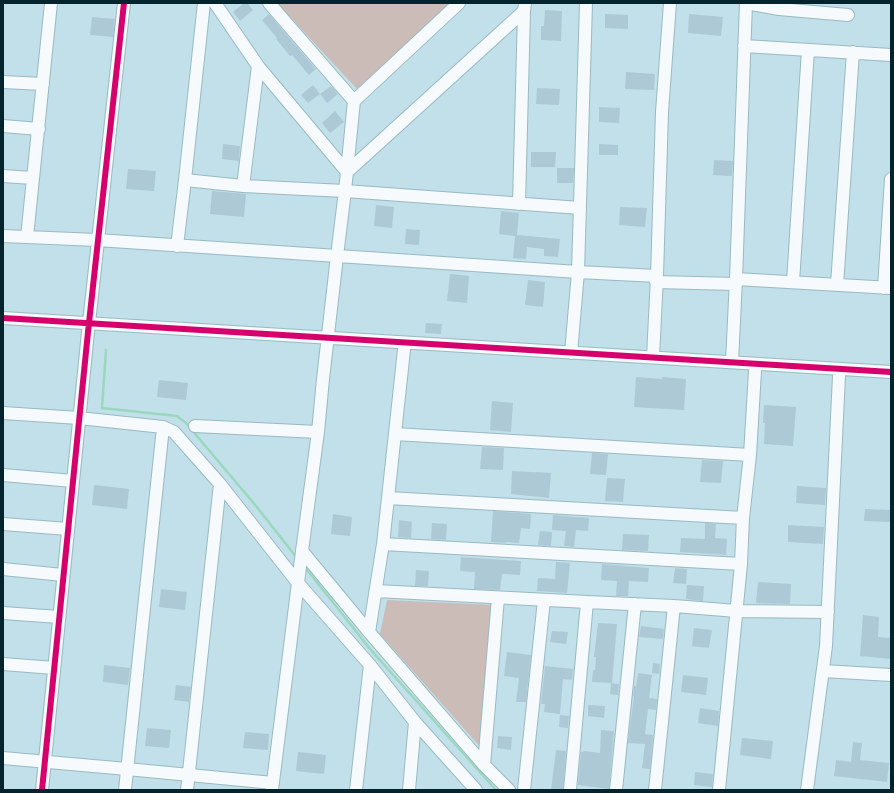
<!DOCTYPE html>
<style>
body{margin:0}
#map{position:relative;width:894px;height:793px;overflow:hidden;background:#c1e0e9;font-family:"Zilla Slab",serif}
canvas{display:block}
.frame{position:absolute;inset:0;border:4px solid #03242d;pointer-events:none}
</style>
<div id="map">
<canvas width="894" height="793"></canvas>
<div class="frame"></div>
</div>
<script>
const c = document.querySelector('canvas').getContext('2d');
c.lineJoin = 'round';
function fill(path, color) { c.fillStyle = color; c.fill(path, 'evenodd'); }
const poly = rows => new Path2D(rows.map(r => 'M' + r).join(''));
function stroke(path, color, width, dash) { c.strokeStyle = color; c.lineWidth = width; c.lineCap = dash ? 'butt' : 'round'; c.setLineDash(dash || []); c.stroke(path); }
fill(poly([
 [277,3,451,3,357,89],
 [387,600,494,605,483,750,380,634]
]), '#cbbcb7');
stroke(poly([
 [106,350,102,408,177,416,186,423,256,506,297,558],
 [304,566,370,649,496,790]
]), '#9ad8bd', 2.5);
fill(poly([
 [244,3,247,3,253,10,240,21,233,12],
 [545,10,562,11,561,41,541,40,541,26,544,26],
 [269,14,316,69,309,75,292,55,290,56,276,39,277,38,262,20],
 [605,14,628,15,628,29,605,28],
 [689,14,723,17,721,36,688,33],
 [92,17,115,19,113,37,90,35],
 [626,72,655,74,654,90,625,89],
 [313,85,320,94,308,103,301,95],
 [331,86,338,94,327,103,320,94],
 [537,88,560,89,559,105,536,104],
 [599,107,620,108,619,123,599,122],
 [335,111,344,122,330,133,322,123],
 [223,144,240,146,239,161,222,159],
 [599,144,618,145,618,155,599,155],
 [531,152,556,152,555,167,531,167],
 [714,160,733,161,732,176,713,175],
 [557,168,574,168,573,183,557,183],
 [128,169,156,171,154,191,126,189],
 [212,191,246,194,244,217,210,214],
 [376,205,394,207,392,228,374,226],
 [620,207,647,208,645,227,619,225],
 [501,211,519,213,517,235,560,239,558,257,544,256,544,249,527,247,526,259,513,258,515,236,499,234],
 [406,229,420,230,419,245,405,244],
 [450,274,469,276,467,303,447,301],
 [528,280,545,282,543,307,525,305],
 [426,323,442,324,441,334,425,333],
 [636,377,662,379,662,377,686,379,684,410,634,407],
 [159,380,188,383,186,400,157,397],
 [492,401,513,403,511,432,490,430],
 [764,405,796,407,793,446,764,444,765,423,763,423],
 [482,447,504,448,503,470,480,469],
 [592,453,608,454,606,475,590,474],
 [702,460,723,461,721,483,700,482],
 [512,471,551,473,549,498,511,494],
 [607,478,625,479,623,502,605,501],
 [94,485,129,489,127,509,92,505],
 [797,486,826,488,825,505,796,503],
 [865,509,891,510,891,522,864,521],
 [493,511,531,514,530,529,521,528,519,543,506,542,506,543,491,542],
 [333,514,352,517,350,536,331,534],
 [553,515,589,518,588,531,576,530,574,547,564,546,566,531,552,530],
 [399,520,412,522,411,538,398,537],
 [432,523,447,524,446,540,431,539],
 [705,523,716,524,715,538,727,539,726,555,680,552,681,538,705,539],
 [788,525,824,527,823,544,788,542],
 [540,531,552,532,551,546,538,545],
 [623,534,649,535,648,551,622,550],
 [461,557,521,561,520,575,502,574,500,590,474,589,475,572,460,571],
 [556,562,570,563,567,593,537,591,538,578,555,579],
 [602,564,649,568,648,582,629,581,628,596,616,596,617,581,601,580],
 [675,568,687,569,686,584,673,583],
 [416,570,429,571,428,586,415,586],
 [758,582,791,584,790,604,756,603],
 [687,585,704,586,703,601,686,599],
 [161,589,187,592,185,610,159,607],
 [863,615,879,617,878,637,891,638,891,659,860,656],
 [598,623,617,624,612,683,592,682,593,670,595,670,596,657,594,657],
 [641,626,664,629,663,639,639,637],
 [694,628,712,630,709,648,692,646],
 [552,631,568,632,566,644,550,642],
 [507,652,531,655,526,702,516,702,519,678,504,676],
 [653,663,660,664,659,674,652,673],
 [104,665,130,668,128,685,103,682],
 [545,666,573,669,572,680,563,679,560,714,544,712,545,704,541,704],
 [638,673,652,675,649,698,657,699,656,710,648,709,645,734,653,735,650,769,642,768,645,744,628,743,634,696,633,696,634,686,636,686],
 [683,675,708,678,706,695,681,692],
 [611,683,619,684,618,695,610,694],
 [176,685,191,687,189,702,174,700],
 [588,705,605,706,604,718,588,716],
 [700,708,719,711,718,726,698,723],
 [560,715,569,716,568,728,559,727],
 [147,728,171,730,169,748,145,746],
 [601,730,614,731,609,789,578,785,581,752,583,752,584,751,600,753],
 [245,732,269,734,268,750,243,748],
 [498,736,512,737,511,750,497,748],
 [742,738,773,741,771,759,740,755],
 [853,742,862,743,860,760,889,763,887,782,834,776,836,760,851,762],
 [556,750,566,751,563,790,551,790],
 [298,752,326,755,324,774,296,771],
 [695,772,713,774,712,787,694,785]
]), '#adc9d6');
const minor = poly([
 [215,3,258,66,347,172,524,11,525,3],
 [269,3,354,101,459,3],
 [746,3,779,9,848,15],
 [744,46,891,55],
 [3,82,43,84],
 [3,126,39,129],
 [3,176,33,178],
 [185,180,243,186,345,191,580,208],
 [243,186,258,66],
 [519,204,524,11],
 [3,236,97,240,578,272,657,276],
 [27,237,51,3],
 [177,246,185,180,204,3],
 [736,279,891,288],
 [656,282,736,284],
 [793,282,808,50],
 [837,285,853,52],
 [884,288,891,179],
 [3,318,891,372],
 [571,353,578,272,586,3],
 [653,357,657,276,662,112,670,3],
 [732,362,736,279,746,3],
 [3,413,79,418,163,427,174,432,220,484,298,583,370,665,415,722,476,790],
 [195,426,318,432],
 [395,434,750,455],
 [3,475,73,481],
 [388,498,743,518],
 [3,524,68,529],
 [383,544,741,564],
 [302,551,369,632,484,765,509,790],
 [3,569,63,575],
 [376,591,587,602,674,606,737,611,828,612],
 [3,613,59,617],
 [369,632,383,544,404,350],
 [3,664,54,668],
 [823,671,891,675],
 [3,758,127,769,273,783],
 [484,765,498,598],
 [42,790,88,332,124,3],
 [125,790,163,427],
 [187,790,220,484],
 [272,790,302,551,318,432,323,379,337,256,345,191,354,101],
 [356,790,370,665],
 [409,790,415,722],
 [524,790,544,600],
 [570,790,587,602],
 [616,790,635,604],
 [655,790,674,606],
 [719,790,741,564,743,518,750,455,755,371],
 [807,790,826,646,839,376]
]);
stroke(minor, '#98bac2', 14);
stroke(minor, '#f6fafc', 12);
stroke(poly([
 [3,318,891,372],
 [42,790,88,332,124,3]
]), '#d6006c', 6);
</script>
